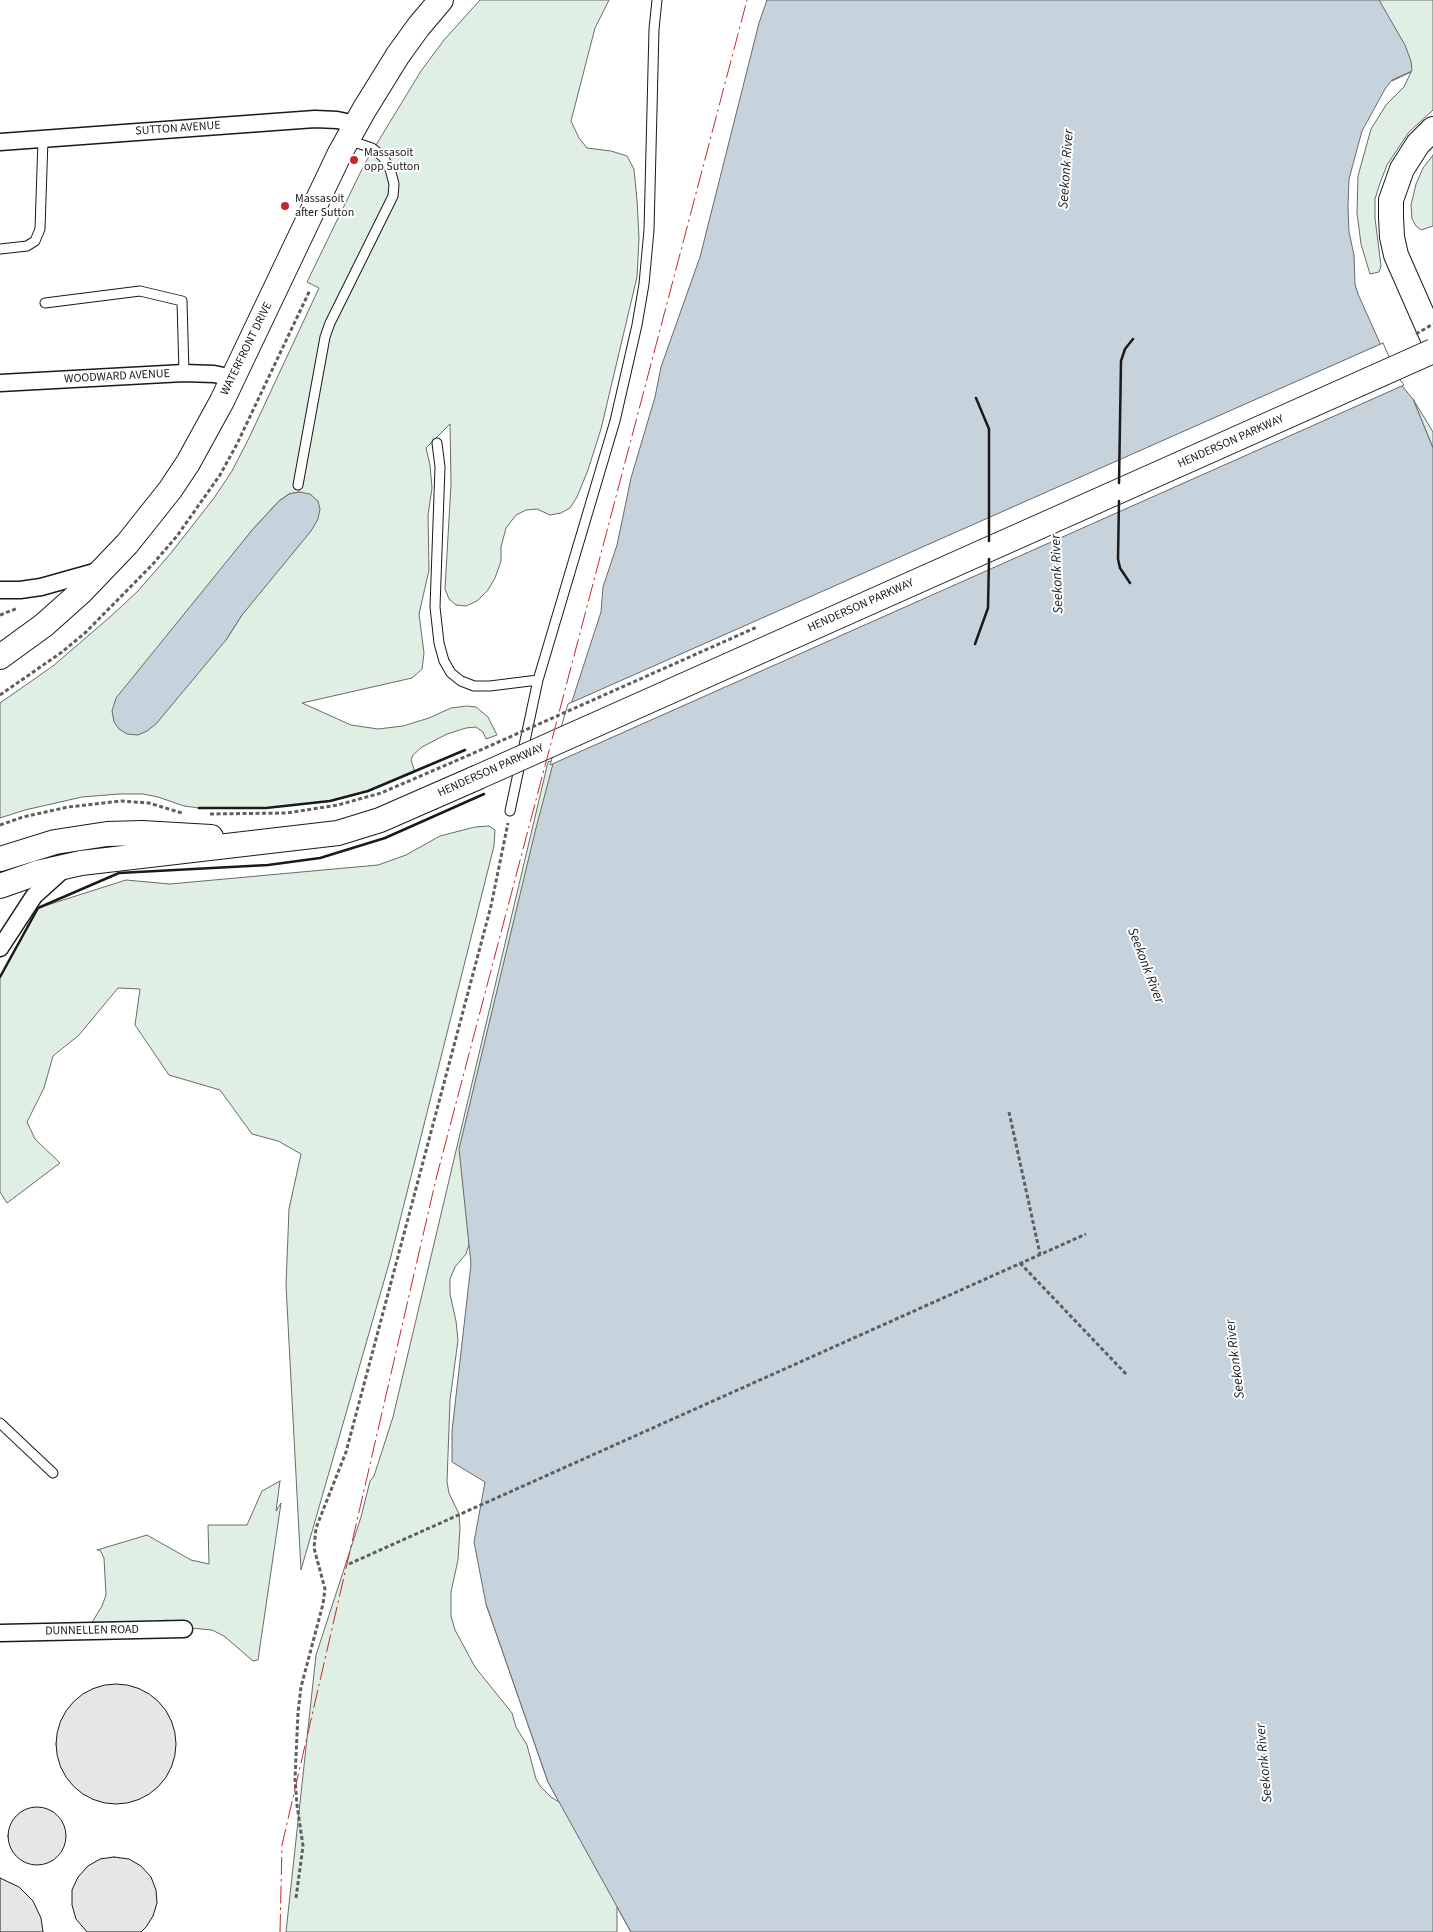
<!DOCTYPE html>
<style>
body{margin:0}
canvas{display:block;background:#fff}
</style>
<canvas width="1433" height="1932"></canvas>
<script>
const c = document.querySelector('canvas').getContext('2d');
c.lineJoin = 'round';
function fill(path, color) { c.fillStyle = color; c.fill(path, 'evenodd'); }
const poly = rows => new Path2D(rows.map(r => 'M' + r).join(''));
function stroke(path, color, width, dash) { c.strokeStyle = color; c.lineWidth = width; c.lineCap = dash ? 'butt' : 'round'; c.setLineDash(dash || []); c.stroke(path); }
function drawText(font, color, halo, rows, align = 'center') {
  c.font = font + ' "Source Sans 3",sans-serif'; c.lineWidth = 4; c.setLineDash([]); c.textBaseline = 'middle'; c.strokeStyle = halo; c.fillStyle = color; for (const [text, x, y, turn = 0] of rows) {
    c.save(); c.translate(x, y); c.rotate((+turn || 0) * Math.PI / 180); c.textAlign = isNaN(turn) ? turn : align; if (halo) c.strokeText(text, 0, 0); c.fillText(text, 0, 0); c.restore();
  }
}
const green = poly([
 [480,0,609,0,595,28,571,121,579,138,587,148,611,151,627,156,634,169,637,200,639,238,637,277,601,429,588,470,577,497,570,508,561,513,550,515,537,509,526,510,516,515,506,528,501,547,501,561,495,578,488,590,477,601,466,606,456,605,449,599,445,589,451,484,450,424,426,448,430,465,432,488,428,515,429,570,419,614,424,653,422,669,412,678,302,703,351,725,378,729,403,726,429,718,451,708,467,706,476,707,488,717,497,735,486,739,483,732,476,727,466,728,447,734,422,747,413,755,411,760,415,772,368,791,330,801,266,808,199,808,184,806,158,797,143,794,119,794,82,797,25,810,0,818,0,703,53,666,110,617,138,591,171,553,214,498,232,471,249,438,319,288,307,282,365,163,421,71,444,40,480,0],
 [299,492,242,615,226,640,218,574,253,529,279,501,289,494,299,492],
 [1353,0,1433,0,1433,110,1409,132,1387,165,1380,183,1375,199,1375,218,1381,266,1379,272,1370,274,1361,244,1357,213,1358,176,1371,129,1386,105,1404,87,1411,72,1392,81,1353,0],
 [1433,155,1433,226,1421,230,1416,226,1412,219,1411,205,1416,184,1423,168,1433,155],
 [1413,399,1433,432,1433,448,1413,399],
 [570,755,470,1241,466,1254,455,1267,450,1279,450,1294,456,1321,458,1340,450,1400,447,1482,449,1493,459,1514,460,1528,458,1560,451,1592,451,1616,455,1630,475,1667,512,1713,516,1727,527,1745,536,1779,540,1786,551,1797,559,1802,548,1782,486,1604,631,1932,617,1907,617,1932,286,1932,316,1655,361,1517,370,1481,374,1476,393,1417,548,762,570,755],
 [489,826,495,830,494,846,390,1260,301,1570,286,1285,289,1209,301,1154,278,1141,252,1134,220,1090,169,1075,135,1025,140,989,118,988,79,1035,53,1056,44,1088,27,1122,35,1139,60,1163,7,1203,0,1192,0,977,38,908,126,880,170,884,378,865,406,855,440,836,475,827,489,826],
 [280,1481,276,1511,281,1503,258,1660,253,1661,224,1636,212,1630,190,1628,166,1620,156,1623,91,1624,102,1606,106,1595,104,1558,100,1550,97,1550,147,1535,191,1560,209,1564,208,1525,247,1525,262,1491,280,1481]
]);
fill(green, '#e0efe3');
stroke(green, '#6a6a6a', 1);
const water = poly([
 [767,0,1379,0,1405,45,1411,61,1412,71,1392,80,1385,89,1362,131,1349,179,1348,206,1349,232,1354,255,1355,284,1358,294,1396,379,1413,399,1433,448,1433,1932,631,1932,548,1782,486,1604,474,1542,485,1482,452,1462,452,1431,471,1264,459,1149,535,832,559,741,601,612,603,587,617,545,631,478,655,397,661,367,700,257,759,23,767,0],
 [299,492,310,494,318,501,320,509,318,519,311,531,242,615,226,640,156,724,147,731,138,735,127,734,119,729,114,722,112,711,116,698,253,529,279,501,289,494,299,492]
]);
fill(water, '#c6d2dc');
stroke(water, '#6a6a6a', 1);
const pier = poly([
 [1383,343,1398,377,1404,385,550,765,568,704,1383,343]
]);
fill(pier, '#fff');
stroke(pier, '#6a6a6a', 1);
const building = poly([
 '56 1744a60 60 0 1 1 120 0a60 60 0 1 1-120 0Z',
 '8 1836a29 29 0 1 1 58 0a29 29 0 1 1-58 0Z',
 [114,1857,129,1859,141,1866,151,1877,156,1890,157,1903,153,1916,146,1927,141,1932,87,1932,76,1919,72,1905,72,1890,78,1877,88,1866,100,1859,114,1857],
 [0,1878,19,1887,33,1901,41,1918,43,1932,0,1932,0,1878]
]);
fill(building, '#e6e6e6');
stroke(building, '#1a1a1a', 1);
const lane = poly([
 [0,249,27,246,35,241,40,229,43,139],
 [45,303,140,291,182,301,184,373],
 [437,443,440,467,435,607,439,643,444,661,451,673,461,681,474,686,490,686,538,680],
 [298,485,325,337,330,323,393,196,394,184,390,169,383,157,372,148,348,140],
 [510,811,538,680,615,421,637,325,644,284,649,230,654,29,657,0],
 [0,1423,53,1473]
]);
const street = poly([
 [0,142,315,119,337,120,356,124],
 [0,383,184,373,214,374,233,378],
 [0,590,20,590,41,587,98,571],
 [0,948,34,896,64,869],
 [0,1633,184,1629]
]);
const secondary = poly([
 [1433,129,1418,144,1402,169,1391,200,1391,217,1392,237,1396,255,1433,339],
 [0,657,44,625,81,592,127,544,170,490,188,463,222,401,340,153,364,110,398,55,419,26,441,0],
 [0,859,55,842,107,834,142,833,211,837],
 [0,886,37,873,81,863,338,833,380,820,476,778]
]);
stroke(lane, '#1a1a1a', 11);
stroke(street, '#1a1a1a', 19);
stroke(secondary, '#1a1a1a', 26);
stroke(poly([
 [0,615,18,608],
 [0,695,62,652,86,632,152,565,177,536,220,475,237,444,310,290],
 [210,814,287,813,338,805,381,793,467,756],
 [0,825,23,817,68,807,121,801,149,803,182,813],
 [1009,1112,1040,1254],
 [1020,1263,1126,1374],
 [349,1564,1086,1234],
 [296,1898,303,1846,297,1805,295,1779,298,1713,301,1687,323,1604,325,1589,314,1548,316,1528,346,1452,491,906,508,823]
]), '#5f5f5f', 3, [4, 2.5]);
stroke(lane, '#fff', 9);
stroke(street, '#fff', 16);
stroke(secondary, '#fff', 24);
const secondaryBridge = poly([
 [476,778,1433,351]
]);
stroke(secondaryBridge, '#1a1a1a', 26, []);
stroke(poly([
 [1416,334,1433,324],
 [467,756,757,627]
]), '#5f5f5f', 3, [4, 2.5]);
stroke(secondaryBridge, '#fff', 24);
stroke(poly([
 [976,398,989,429,989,541],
 [1119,483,1121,361,1125,349,1133,339],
 [1119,501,1118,559,1120,568,1130,583],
 [975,644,988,608,989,559],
 [199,808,266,808,330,801,368,791,465,750],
 [0,977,38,908,119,873,268,865,320,858,385,838,484,794]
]), '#1a1a1a', 2.5);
stroke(poly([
 [280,1932,282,1845,436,1179,747,0]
]), '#c62828', 1, [18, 4, 2.5, 4]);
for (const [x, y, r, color] of [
 [354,160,5,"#c62828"],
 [285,206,5,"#c62828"]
]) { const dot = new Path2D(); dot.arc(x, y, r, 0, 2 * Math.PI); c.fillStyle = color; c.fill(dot); stroke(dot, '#fff', 2); }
drawText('12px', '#1a1a1a', '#fff', [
 ["SUTTON AVENUE",178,129,-4],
 ["WATERFRONT DRIVE",247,349,-64],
 ["WOODWARD AVENUE",117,377,-3],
 ["HENDERSON PARKWAY",1231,442,-24],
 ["HENDERSON PARKWAY",861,606,-24],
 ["HENDERSON PARKWAY",491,771,-24],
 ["DUNNELLEN ROAD",92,1631,-1]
]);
drawText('12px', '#1a1a1a', '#fff', [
 ["Massasoit",364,153],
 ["opp Sutton",364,167],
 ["Massasoit",295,199],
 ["after Sutton",295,213]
], 'left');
drawText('italic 14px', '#1a1a1a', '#fff', [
 ["Seekonk River",1067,169,-86],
 ["Seekonk River",1058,574,-92],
 ["Seekonk River",1145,966,69],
 ["Seekonk River",1236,1359,-97],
 ["Seekonk River",1265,1763,-95]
]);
</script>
